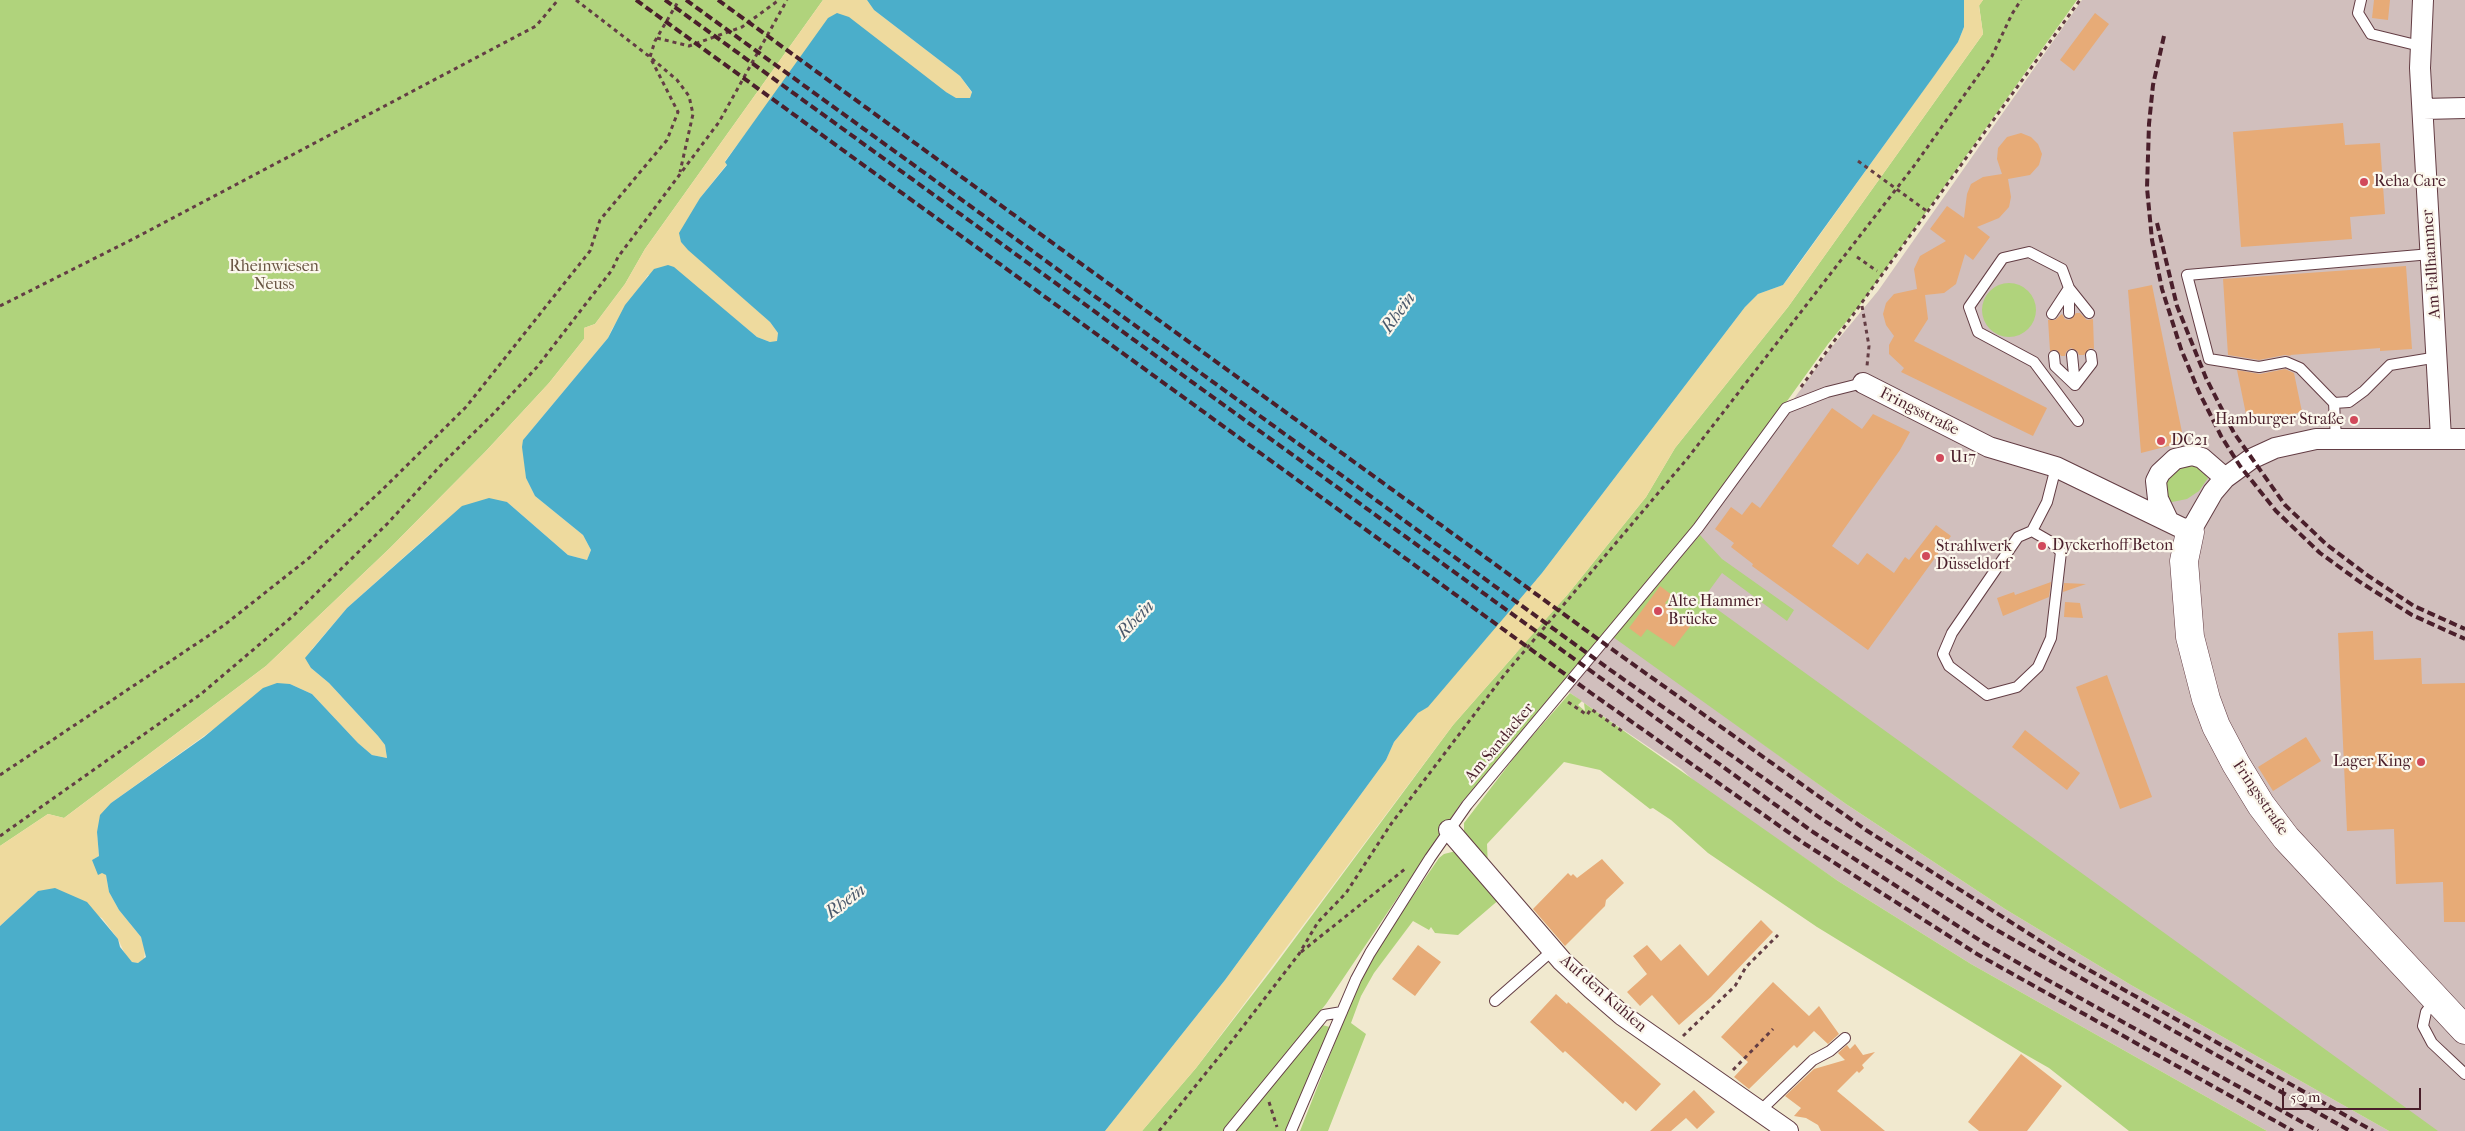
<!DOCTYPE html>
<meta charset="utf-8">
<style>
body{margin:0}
#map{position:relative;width:2465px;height:1131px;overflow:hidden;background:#f1e9cf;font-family:"IM FELL French Canon",serif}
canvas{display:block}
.scale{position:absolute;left:2282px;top:1088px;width:139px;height:22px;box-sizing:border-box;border:2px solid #4a1f2b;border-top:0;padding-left:6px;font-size:15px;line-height:18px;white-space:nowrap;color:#4a1f2b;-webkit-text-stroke:4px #fbf7ec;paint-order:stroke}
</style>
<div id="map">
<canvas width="2465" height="1131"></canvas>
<div class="scale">50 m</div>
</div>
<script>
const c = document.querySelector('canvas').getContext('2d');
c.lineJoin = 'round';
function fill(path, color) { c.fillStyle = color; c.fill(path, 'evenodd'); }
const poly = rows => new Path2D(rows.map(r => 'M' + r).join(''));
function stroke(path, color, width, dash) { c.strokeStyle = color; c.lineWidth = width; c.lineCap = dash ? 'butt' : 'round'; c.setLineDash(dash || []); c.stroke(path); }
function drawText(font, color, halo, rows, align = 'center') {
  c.font = font + ' "IM FELL French Canon",serif'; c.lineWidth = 4.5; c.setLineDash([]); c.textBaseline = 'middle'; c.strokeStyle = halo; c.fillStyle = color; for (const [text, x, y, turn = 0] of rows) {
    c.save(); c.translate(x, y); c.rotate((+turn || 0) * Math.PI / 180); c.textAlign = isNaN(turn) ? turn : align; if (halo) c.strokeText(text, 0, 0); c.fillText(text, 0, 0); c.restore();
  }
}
fill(poly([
 [2082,0,2465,0,2465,1131,2431,1131,1665,575,1831,348,1878,291],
 [1215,347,1846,804,2005,909,2131,985,2389,1131,2267,1131,1971,964,1838,881,1701,787,1681,769,1584,703,1172,402]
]), '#d1bfbd');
fill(poly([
 [0,0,823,0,645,249,625,284,595,324,584,328,584,339,549,383,486,451,390,548,266,666,64,818,48,814,0,846],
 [1983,0,2077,0,1860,305,1828,344,1696,528,1565,687,1461,803,1326,1004,1223,1131,1142,1131,1196,1068,1273,968,1453,725,1568,594,1646,497,1675,448,1788,307,1983,34,1979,5],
 '1982 310a27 27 0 1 1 54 0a27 27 0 1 1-54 0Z',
 [2187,463,2198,466,2208,478,2199,491,2187,499,2167,503,2163,495,2168,473],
 [1700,535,1722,559,1794,610,1787,621,1722,573,1703,599,2438,1131,2389,1131,2131,985,2005,909,1846,804,1613,637],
 [1570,693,1582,701,1578,705,1585,711,1584,703,1838,881,1971,964,2267,1131,2129,1131,2049,1068,2021,1052,1817,927,1708,853,1671,820,1653,808,1650,809,1600,770,1564,762,1487,844,1488,867,1464,835,1464,823,1520,750],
 [1456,851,1501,898,1458,935,1435,933,1431,927,1429,930,1413,921,1374,973,1361,996,1351,1023,1366,1034,1328,1131,1300,1131,1354,994,1374,953,1439,858,1444,854],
 [1322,1025,1330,1027,1331,1034,1286,1131,1235,1131]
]), '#b0d37c');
fill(poly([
 [823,0,867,0,874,10,960,76,972,93,970,98,955,98,946,92,759,116,725,161,727,164,700,198,681,242,770,322,778,333,777,342,770,342,757,337,696,287,648,275,612,329,608,338,523,440,526,478,535,496,583,535,591,550,587,560,568,555,507,502,433,531,347,608,312,649,311,668,329,683,378,736,385,745,387,758,372,755,358,743,312,694,290,684,222,723,111,803,97,832,99,856,92,860,106,875,109,892,119,910,141,937,145,950,144,960,138,963,132,962,126,956,118,939,102,918,38,891,0,926,0,846,48,814,64,818,266,666,390,548,486,451,549,383,584,339,584,328,595,324,625,284,645,249],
 [1964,0,1983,0,1979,6,1983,34,1788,307,1675,448,1646,497,1568,594,1453,725,1196,1068,1142,1131,1105,1131,1225,980,1386,760,1394,742,1418,713,1428,706,1542,573,1745,307,1758,294,1783,285,1796,268,1958,42,1964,27]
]), '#eeda9e');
fill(poly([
 [867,0,1964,0,1964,27,1958,42,1934,76,1783,285,1758,294,1745,307,1542,573,1428,707,1418,713,1394,742,1386,760,1225,980,1105,1131,0,1131,0,926,38,891,55,888,87,902,118,939,120,947,132,962,138,963,146,957,141,937,119,910,109,892,106,875,102,873,98,875,92,860,99,856,97,832,100,815,111,803,204,737,263,688,277,683,290,684,312,694,358,743,372,755,387,758,385,745,378,736,329,683,311,668,305,658,347,608,462,506,489,498,507,502,568,555,587,560,591,550,583,535,535,496,526,478,522,447,523,440,608,338,625,305,654,269,668,265,674,267,757,337,770,342,777,341,778,333,770,322,688,250,681,242,679,233,700,198,727,165,725,162,828,18,837,13,849,17,946,92,956,98,970,98,972,92,960,76,874,10]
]), '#4baeca');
fill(poly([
 [2374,0,2390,0,2388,20,2372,18],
 [2095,13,2109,24,2074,71,2060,60],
 [2343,123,2345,145,2380,143,2385,214,2350,217,2352,239,2241,247,2233,132],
 [2021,133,2031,137,2038,144,2042,154,2039,165,2030,175,2008,179,2011,197,2009,207,1999,218,1977,227,1990,237,1973,260,1965,254,1956,284,1944,293,1925,295,1928,319,1914,341,2047,408,2033,436,1901,372,1904,368,1889,354,1889,345,1894,336,1886,325,1883,314,1886,303,1894,294,1917,289,1914,269,1920,256,1946,241,1930,229,1947,206,1964,218,1967,194,1971,184,1983,177,2002,174,1997,159,1998,148,2007,137],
 [2406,266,2412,349,2380,351,2380,348,2290,355,2291,356,2285,355,2259,360,2228,355,2223,279],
 [2152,285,2184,442,2141,453,2128,290],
 [2076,313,2080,313,2087,320,2093,319,2094,349,2090,348,2084,355,2079,355,2077,351,2071,348,2066,352,2065,356,2061,356,2057,350,2050,351,2048,320,2055,320,2062,314,2065,319,2069,320],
 [2285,369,2294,373,2302,412,2248,424,2237,370,2260,374],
 [1832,408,1862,429,1873,414,1910,432,1900,450,1832,546,1858,565,1867,553,1894,573,1905,557,1909,560,1936,525,1951,536,1868,650,1752,566,1753,564,1731,547,1734,543,1715,529,1731,507,1742,515,1752,502,1760,508],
 [2051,582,2049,597,2003,616,1997,598,2014,592,2015,595],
 [2064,583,2086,584,2063,592],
 [1660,586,1672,595,1665,603,1692,624,1674,647,1647,629,1641,637,1629,628],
 [2065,602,2080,603,2083,618,2064,617],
 [2373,631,2374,660,2421,658,2422,684,2465,683,2465,922,2444,922,2443,882,2396,884,2394,829,2347,831,2338,633],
 [2107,675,2152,797,2120,809,2076,687],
 [2025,730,2080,773,2067,790,2012,747],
 [2306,737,2321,761,2273,791,2258,767],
 [1602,859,1624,883,1606,900,1605,906,1565,946,1533,909,1568,873,1571,876,1573,874,1577,878],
 [1761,920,1773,932,1711,997,1679,1025,1652,995,1640,1006,1627,992,1647,974,1633,956,1647,945,1661,961,1680,944,1708,976],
 [1418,945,1441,962,1415,996,1392,979],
 [1773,982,1809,1016,1819,1006,1839,1034,1828,1044,1814,1031,1797,1048,1794,1045,1749,1089,1734,1077,1748,1062,1721,1037],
 [1556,994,1567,1004,1568,1002,1661,1084,1636,1111,1625,1101,1623,1104,1576,1061,1565,1051,1563,1053,1530,1022],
 [1855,1044,1863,1055,1875,1052,1862,1065,1864,1068,1859,1073,1857,1071,1837,1091,1885,1131,1821,1131,1818,1125,1806,1118,1794,1116,1801,1108,1785,1096,1814,1069,1845,1060,1838,1053,1847,1045,1850,1049],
 [2021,1054,2062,1086,2027,1131,1979,1131,1968,1122],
 [1694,1090,1715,1112,1697,1129,1686,1118,1671,1131,1650,1131]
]), '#e7ab77');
const lane = poly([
 [2361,0,2358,13,2371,34,2420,46],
 [2069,289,2069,313],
 [2052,314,2069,288],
 [2072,355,2075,385],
 [2054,356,2055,366,2075,385],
 [2075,385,2092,363,2091,355],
 [2334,403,2300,368,2286,362,2259,367,2209,359,2187,275,2431,254],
 [2078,421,2034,362,1978,332,1969,307,2003,258,2029,252,2062,269,2069,288,2089,313],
 [2336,439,2334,403,2349,402,2364,391,2390,365,2438,357],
 [2032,531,2018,537,1952,633,1943,654,1949,666,1987,695,2017,687,2038,667,2051,638,2061,552,2051,542,2032,531,2047,502,2056,467],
 [2436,999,2426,1012,2423,1026,2432,1043,2465,1074],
 [1495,1001,1553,950],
 [1761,1110,1813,1060,1830,1051,1845,1038],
 [1229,1131,1324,1015,1342,1012],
 [1291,1131,1356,979,1370,953,1430,858,1467,805,1698,528,1786,408,1827,392,1863,383]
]);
const street = poly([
 [2423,0,2420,68,2441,438],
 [2423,109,2465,108],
 [1863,383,1989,447,2056,467,2190,532,2213,492,2225,478,2251,459,2275,448,2316,439,2465,439],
 [2168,520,2158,499,2156,481,2160,473,2175,459,2192,455,2202,458,2225,478],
 [1449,830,1562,961,1592,989,1622,1015,1788,1131]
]);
const secondary = poly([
 [2190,532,2184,561,2190,637,2206,699,2216,726,2236,764,2261,805,2286,838,2465,1030]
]);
stroke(lane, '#633d44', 12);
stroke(street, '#633d44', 22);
stroke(secondary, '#633d44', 29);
stroke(poly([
 [576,0,650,57,677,80,689,96,693,114,680,172],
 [657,38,689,46,742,27,779,0],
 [1858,161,1928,212],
 [1857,257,1877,271],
 [0,306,133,239,536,26,558,0],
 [1862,306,1869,346,1867,366],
 [1801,387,2080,0],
 [1568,702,1587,715,1591,709,1622,731],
 [0,775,223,626,309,558,383,489,466,407,590,251,600,220,667,140,678,112,650,57,655,41,679,0],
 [0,836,201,694,293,616,388,523,442,464,493,414,537,367,612,270,618,257,719,122,787,0],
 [1301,952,1405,869],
 [1683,1036,1735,986,1746,967,1778,935],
 [1733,1070,1773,1029],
 [1269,1102,1277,1127],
 [1159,1131,1231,1042,1299,954,1318,922,1346,893,1391,824,1505,674,1687,459,1914,166,1992,56,2012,14,2021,0]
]), '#633d44', 3, [4, 4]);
stroke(lane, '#fff', 10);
stroke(street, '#fff', 20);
stroke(secondary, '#fff', 28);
stroke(poly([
 [636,0,1591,693,1805,844,1977,954,2293,1131],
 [665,0,1813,832,1984,943,2046,979,2318,1131],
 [686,0,1609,669,1823,820,1993,928,2350,1131],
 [718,0,1620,655,1866,830,2061,954,2373,1131],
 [2164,36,2153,85,2149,124,2147,188,2152,240,2162,289,2181,349,2199,392,2221,436,2240,466,2276,511,2320,553,2360,582,2412,615,2465,639],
 [2157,223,2177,306,2206,378,2234,433,2285,505,2326,544,2367,575,2414,606,2465,629]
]), '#4a1f2b', 4, [8, 4]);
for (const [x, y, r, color] of [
 [2364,182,5,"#d1495b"],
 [2354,420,5,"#d1495b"],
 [2161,441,5,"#d1495b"],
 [1940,458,5,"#d1495b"],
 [2042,546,5,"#d1495b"],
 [1926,556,5,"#d1495b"],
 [1658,611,5,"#d1495b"],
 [2421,762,5,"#d1495b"]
]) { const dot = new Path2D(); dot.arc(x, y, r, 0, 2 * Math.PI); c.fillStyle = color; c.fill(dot); stroke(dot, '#fbf7ec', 2); }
drawText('16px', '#4a1f2b', '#fbf7ec', [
 ["Reha Care",2374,182],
 ["Hamburger Straße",2344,420,"right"],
 ["DC21",2171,441],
 ["U17",1950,458],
 ["Dyckerhoff Beton",2052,546],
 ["Strahlwerk",1936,547],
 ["Düsseldorf",1936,565],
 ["Alte Hammer",1668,602],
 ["Brücke",1668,620],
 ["Lager King",2411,762,"right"]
], 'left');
drawText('16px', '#4a1f2b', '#fbf7ec', [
 ["Am Fallhammer",2432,264,-94],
 ["Fringsstraße",1919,412,27],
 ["Am Sandacker",1500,743,-50],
 ["Fringsstraße",2260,798,56],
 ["Auf den Kuhlen",1603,994,41]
]);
drawText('16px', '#695543', '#fbf7ec', [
 ["Rheinwiesen",274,267],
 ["Neuss",274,285]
]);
drawText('italic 18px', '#4a586b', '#fbf7ec', [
 ["Rhein",1399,313,-54],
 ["Rhein",1136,620,-46],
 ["Rhein",846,902,-37]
]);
</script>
